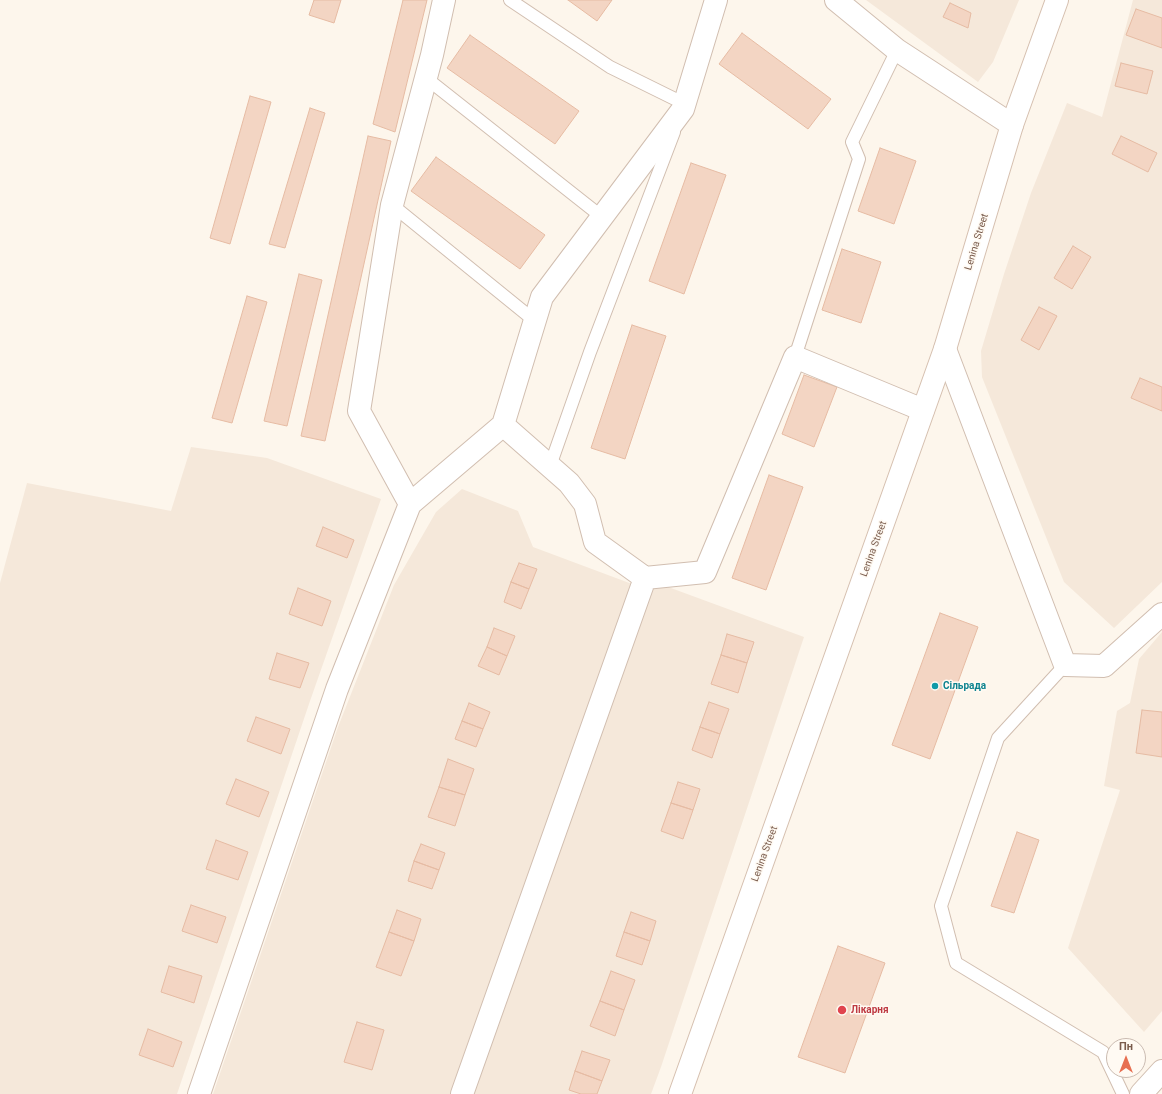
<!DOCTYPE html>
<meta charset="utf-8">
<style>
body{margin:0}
#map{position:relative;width:1162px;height:1094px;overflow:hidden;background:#fdf6ec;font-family:Roboto,sans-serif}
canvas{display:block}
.north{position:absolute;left:1106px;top:1038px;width:40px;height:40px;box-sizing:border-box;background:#fffaf3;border:1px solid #cabbb1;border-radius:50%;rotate:0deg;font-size:11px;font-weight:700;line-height:16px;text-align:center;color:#7a5c4d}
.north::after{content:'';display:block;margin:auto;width:14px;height:18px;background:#e76f51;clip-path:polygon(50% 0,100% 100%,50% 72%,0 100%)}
</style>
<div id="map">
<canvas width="1162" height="1094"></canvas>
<div class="north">Пн</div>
</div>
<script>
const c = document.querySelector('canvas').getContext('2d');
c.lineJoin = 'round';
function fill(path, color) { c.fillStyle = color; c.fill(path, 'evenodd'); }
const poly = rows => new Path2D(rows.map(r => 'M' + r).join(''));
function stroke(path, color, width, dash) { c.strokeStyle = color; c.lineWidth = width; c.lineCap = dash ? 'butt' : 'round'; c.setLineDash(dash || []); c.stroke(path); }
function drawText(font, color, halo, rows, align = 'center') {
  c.font = font + ' Roboto,sans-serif'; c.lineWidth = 3; c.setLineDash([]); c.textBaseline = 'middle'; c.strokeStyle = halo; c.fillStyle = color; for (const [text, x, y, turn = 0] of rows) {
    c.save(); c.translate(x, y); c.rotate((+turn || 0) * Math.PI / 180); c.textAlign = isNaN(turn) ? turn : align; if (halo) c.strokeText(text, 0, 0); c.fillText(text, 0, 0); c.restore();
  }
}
fill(poly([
 [866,0,1019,0,993,62,978,82],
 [1133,0,1162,0,1162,582,1114,628,1064,582,982,377,981,351,1004,274,1031,193,1067,103,1102,117],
 [191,447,267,458,381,499,310,701,177,1094,0,1094,0,583,27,483,171,511],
 [462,489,518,511,533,547,632,584,535,866,450,1094,213,1094,338,727,394,585,436,512],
 [660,584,804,637,661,1067,651,1094,474,1094,501,1009,647,591],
 [1162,632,1162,1011,1144,1032,1068,948,1120,790,1104,786,1117,711,1130,703,1139,659]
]), '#f5e8da');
const building = poly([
 [314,0,341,0,334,23,309,15,314,0],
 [403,0,427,0,395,132,373,124,403,0],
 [568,0,612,0,597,21,568,0],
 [950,3,971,13,968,28,943,17,950,3],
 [1136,9,1162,18,1162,48,1126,35,1136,9],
 [742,33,831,99,808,129,719,64,742,33],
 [470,35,579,111,555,144,447,68,470,35],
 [1121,63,1153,71,1147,94,1115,86,1121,63],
 [250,96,271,102,230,244,210,238,250,96],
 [310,108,325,113,285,248,269,244,310,108],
 [368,136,391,141,325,441,301,436,368,136],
 [1121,136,1157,153,1148,172,1112,154,1121,136],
 [880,148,916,161,894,224,858,211,880,148],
 [436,157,545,235,520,269,411,191,436,157],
 [691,163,726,175,684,294,649,281,691,163],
 [1073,246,1091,257,1072,289,1054,278,1073,246],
 [842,249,881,262,861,323,822,310,842,249],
 [299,274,322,280,287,426,264,421,299,274],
 [247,296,267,302,232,423,212,418,247,296],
 [1039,307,1057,316,1039,350,1021,340,1039,307],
 [632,325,666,336,625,459,591,448,632,325],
 [804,375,837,387,814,447,782,434,804,375],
 [1140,378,1162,387,1162,411,1131,398,1140,378],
 [769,475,803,487,766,590,732,578,769,475],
 [323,527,354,540,347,558,316,546,323,527],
 [519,563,537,569,529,589,511,582,519,563],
 [511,582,529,589,521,609,504,602,511,582],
 [298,588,331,601,322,626,289,614,298,588],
 [940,613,978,627,930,759,892,745,940,613],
 [494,628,515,636,507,656,487,647,494,628],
 [727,634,754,642,747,663,721,655,727,634],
 [487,647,507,656,499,675,478,666,487,647],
 [277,653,309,663,300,688,269,679,277,653],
 [721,655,747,663,738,693,711,684,721,655],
 [709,702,729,709,720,734,700,727,709,702],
 [469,703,490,712,483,729,462,721,469,703],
 [1142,710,1162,712,1162,757,1136,753,1142,710],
 [256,717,290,729,281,754,247,741,256,717],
 [462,721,483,729,476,747,455,739,462,721],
 [700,727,720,734,712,758,692,750,700,727],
 [448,759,474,769,465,795,439,787,448,759],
 [236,779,269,792,259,817,226,804,236,779],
 [678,782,700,789,693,810,671,803,678,782],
 [439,787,465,795,455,826,428,817,439,787],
 [671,803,693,810,683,839,661,831,671,803],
 [1017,832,1039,840,1014,913,991,906,1017,832],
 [216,840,248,852,238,880,206,869,216,840],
 [421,844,445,853,439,870,414,861,421,844],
 [414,861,439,870,432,889,408,881,414,861],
 [191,905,226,917,217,943,182,931,191,905],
 [397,910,421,919,414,941,389,932,397,910],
 [631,912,656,921,650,941,624,932,631,912],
 [389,932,414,941,401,976,376,967,389,932],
 [624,932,650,941,642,965,616,956,624,932],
 [838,946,885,963,845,1073,798,1057,838,946],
 [169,966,202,976,194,1003,161,992,169,966],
 [611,971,635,980,624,1010,600,1001,611,971],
 [600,1001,624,1010,615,1036,590,1026,600,1001],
 [357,1022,384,1030,372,1070,344,1062,357,1022],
 [148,1029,182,1042,173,1067,139,1055,148,1029],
 [582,1051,610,1060,602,1081,575,1071,582,1051],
 [575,1071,602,1081,597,1094,581,1094,569,1090,575,1071]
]);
fill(building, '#f3d5c3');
stroke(building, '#e6bba3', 1);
const lane = poly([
 [510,0,610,67,685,104],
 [426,78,602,217],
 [392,205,535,321],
 [795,357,859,159,852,142,897,50],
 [550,466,590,352,674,132],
 [1065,665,998,738,941,906,956,963,1103,1052,1123,1094]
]);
const street = poly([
 [836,0,897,50,1012,125],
 [945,349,1065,665,1104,666,1162,614],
 [503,425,569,483,585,504,595,542,645,578],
 [410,504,503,425,542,297,683,109,716,0],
 [199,1094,337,689,410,504,359,411,392,205,432,55,444,0],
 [462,1094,645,578,705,572,795,357,923,410],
 [1141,1094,1162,1071]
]);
const secondary = poly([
 [680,1094,945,349,1012,125,1057,0]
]);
stroke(lane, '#d1beb0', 14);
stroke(street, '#d1beb0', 24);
stroke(secondary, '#d6c0b0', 24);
stroke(lane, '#fff', 12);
stroke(street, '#fff', 22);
stroke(secondary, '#fff', 22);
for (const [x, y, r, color] of [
 [935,686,4,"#0f9aa8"],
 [842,1010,5,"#e0444e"]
]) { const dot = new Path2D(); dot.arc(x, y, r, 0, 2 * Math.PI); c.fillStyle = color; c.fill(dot); stroke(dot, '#fffaf3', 1.5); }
drawText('10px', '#7a5c4d', '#fffaf3', [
 ["Lenina Street",977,242,-73],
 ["Lenina Street",874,549,-70],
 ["Lenina Street",765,854,-70]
]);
drawText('bold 10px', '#0d838f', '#fffaf3', [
 ["Сільрада",943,686]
], 'left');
drawText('bold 10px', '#be3a42', '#fffaf3', [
 ["Лікарня",851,1010]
], 'left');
</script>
